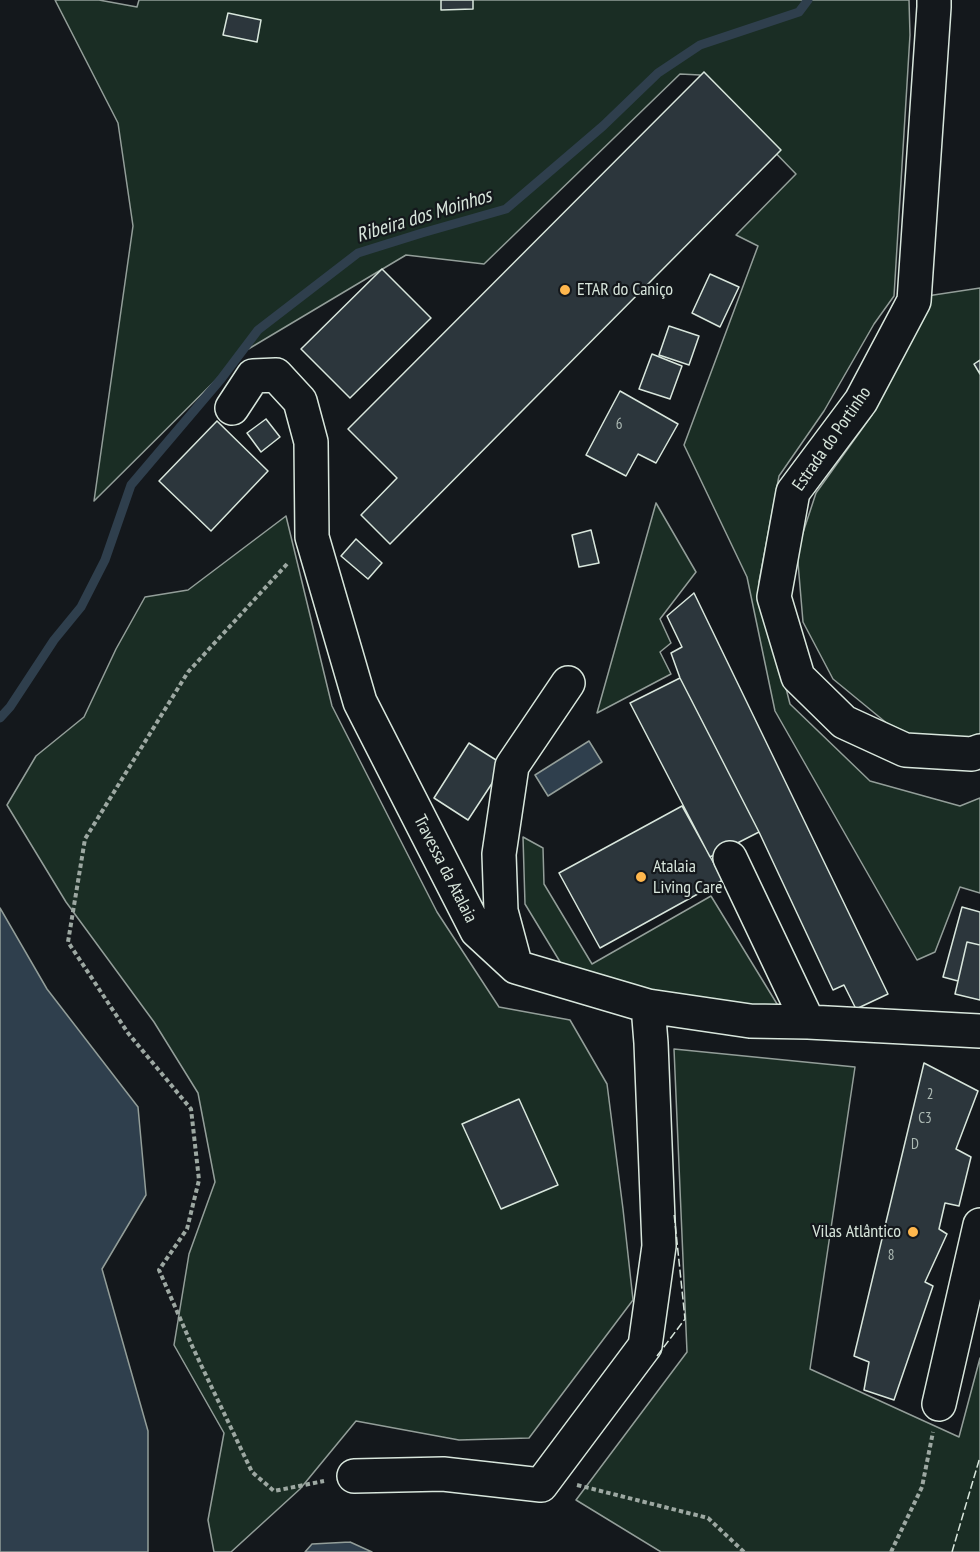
<!DOCTYPE html>
<meta charset="utf-8">
<style>
body{margin:0}
canvas{display:block;background:#14181c}
</style>
<canvas width="980" height="1552"></canvas>
<script>
const c = document.querySelector('canvas').getContext('2d');
c.lineJoin = 'round';
function fill(path, color) { c.fillStyle = color; c.fill(path, 'evenodd'); }
const poly = rows => new Path2D(rows.map(r => 'M' + r).join(''));
function stroke(path, color, width, dash) { c.strokeStyle = color; c.lineWidth = width; c.lineCap = dash ? 'butt' : 'round'; c.setLineDash(dash || []); c.stroke(path); }
function drawText(font, color, halo, rows, align = 'center') {
  c.font = font + ' "PT Sans Narrow",sans-serif'; c.lineWidth = 4.5; c.setLineDash([]); c.textBaseline = 'middle'; c.strokeStyle = halo; c.fillStyle = color; for (const [text, x, y, turn = 0] of rows) {
    c.save(); c.translate(x, y); c.rotate((+turn || 0) * Math.PI / 180); c.textAlign = isNaN(turn) ? turn : align; if (halo) c.strokeText(text, 0, 0); c.fillText(text, 0, 0); c.restore();
  }
}
const green = poly([
 [55,0,99,0,137,7,139,0,909,0,910,35,894,296,874,324,824,411,779,476,759,582,790,704,870,781,960,806,980,798,980,893,960,887,935,952,917,960,775,711,747,577,684,445,758,246,736,235,796,174,700,75,680,74,484,264,406,255,245,351,94,501,133,226,118,123,55,0],
 [980,288,980,751,933,749,889,725,833,679,803,622,797,551,816,493,872,415,927,296,980,288],
 [656,503,696,572,660,619,671,643,660,652,671,674,597,713,656,503],
 [286,516,332,706,437,912,499,1007,570,1020,607,1084,623,1209,633,1300,529,1438,459,1440,356,1421,300,1489,231,1552,214,1552,208,1520,224,1433,174,1345,189,1254,215,1182,198,1093,154,1022,66,902,7,805,36,756,84,717,116,649,145,597,188,590,286,516],
 [523,837,543,848,544,884,592,964,711,896,785,1017,568,975,525,904,523,837],
 [674,1049,855,1067,810,1369,959,1437,980,1358,980,1552,661,1552,576,1500,687,1352,674,1049]
]);
fill(green, '#1a2d24');
stroke(green, '#939e99', 1.5);
const water = poly([
 [589,741,602,762,548,796,535,775,589,741],
 [0,908,47,989,138,1107,146,1195,102,1269,148,1431,148,1552,0,1552,0,908],
 [350,1542,372,1552,305,1552,312,1544,350,1542]
]);
fill(water, '#2f3f4d');
stroke(water, '#939e99', 1.5);
stroke(poly([
 [0,718,10,707,54,640,81,607,105,560,131,485,221,379,258,330,358,253,422,233,506,209,603,126,658,73,700,45,799,12,808,0]
]), '#2f3f4d', 9);
const building = poly([
 [441,0,473,0,473,9,441,10,441,0],
 [228,13,261,20,257,42,223,35,228,13],
 [704,72,781,150,390,544,361,515,397,478,348,429,704,72],
 [382,269,431,318,350,398,301,349,382,269],
 [710,274,739,287,720,327,692,313,710,274],
 [669,326,699,336,689,365,659,355,669,326],
 [652,354,682,366,670,399,639,389,652,354],
 [980,360,980,374,974,364,980,360],
 [620,391,678,424,656,463,638,454,626,476,586,455,620,391],
 [266,419,280,437,261,452,247,433,266,419],
 [217,421,268,471,211,531,159,481,217,421],
 [591,530,599,563,579,567,572,535,591,530],
 [356,539,382,563,368,579,341,556,356,539],
 [694,593,888,994,856,1009,844,985,833,990,759,832,680,678,671,653,682,647,667,616,694,593],
 [680,678,759,832,710,857,630,703,680,678],
 [469,743,504,765,468,820,434,798,469,743],
 [682,806,723,880,600,948,559,873,682,806],
 [962,907,980,912,980,945,967,942,958,981,943,977,962,907],
 [967,942,980,945,980,1000,955,994,967,942],
 [924,1063,978,1091,956,1149,971,1157,959,1206,945,1203,939,1229,947,1234,925,1282,933,1286,894,1400,864,1390,869,1362,854,1356,924,1063],
 [519,1099,558,1185,501,1209,462,1124,519,1099]
]);
fill(building, '#2c363c');
stroke(building, '#d8e6dc', 1.5);
const minor = poly([
 [934,0,934,7,914,301,861,401,793,492,774,597,798,677,844,722,905,750,972,754,980,751],
 [232,408,253,376,276,375,300,401,311,442,312,537,360,702,477,931,516,967,648,1006,750,1021,808,1022,980,1031],
 [730,858,808,1022],
 [516,967,501,911,499,854,512,766,568,683],
 [939,1404,980,1225],
 [354,1476,443,1474,541,1485,645,1346,659,1246,651,1043,648,1006]
]);
stroke(minor, '#d8e6dc', 36);
stroke(poly([
 [287,564,188,672,85,839,68,942,128,1033,191,1109,199,1180,187,1229,159,1270,193,1348,252,1472,274,1491,324,1481],
 [577,1485,708,1518,744,1552],
 [891,1552,922,1487,933,1432]
]), '#9da8a2', 4, [4.5, 3]);
stroke(minor, '#14181c', 33);
stroke(poly([
 [657,1356,685,1319,674,1213],
 [952,1552,980,1457]
]), '#d8e6dc', 1.5, [8, 3]);
for (const [x, y, r, color] of [
 [565,290,6,"#ffb74d"],
 [641,877,6,"#ffb74d"],
 [913,1232,6,"#ffb74d"]
]) { const dot = new Path2D(); dot.arc(x, y, r, 0, 2 * Math.PI); c.fillStyle = color; c.fill(dot); stroke(dot, '#14181c', 2); }
drawText('15px', '#adbab4', null, [
 ["6",619,425],
 ["2",930,1095],
 ["C3",925,1119],
 ["D",915,1145],
 ["8",891,1256]
]);
drawText('18px', '#d8e6dc', '#14181c', [
 ["ETAR do Caniço",577,290],
 ["Atalaia",653,867],
 ["Living Care",653,888],
 ["Vilas Atlântico",901,1232,"right"]
], 'left');
drawText('18px', '#d8e6dc', '#14181c', [
 ["Estrada do Portinho",832,439,-55],
 ["Travessa da Atalaia",445,869,63]
]);
drawText('italic 20px', '#d8e6dc', '#14181c', [
 ["Ribeira dos Moinhos",424,216,-17]
]);
</script>
